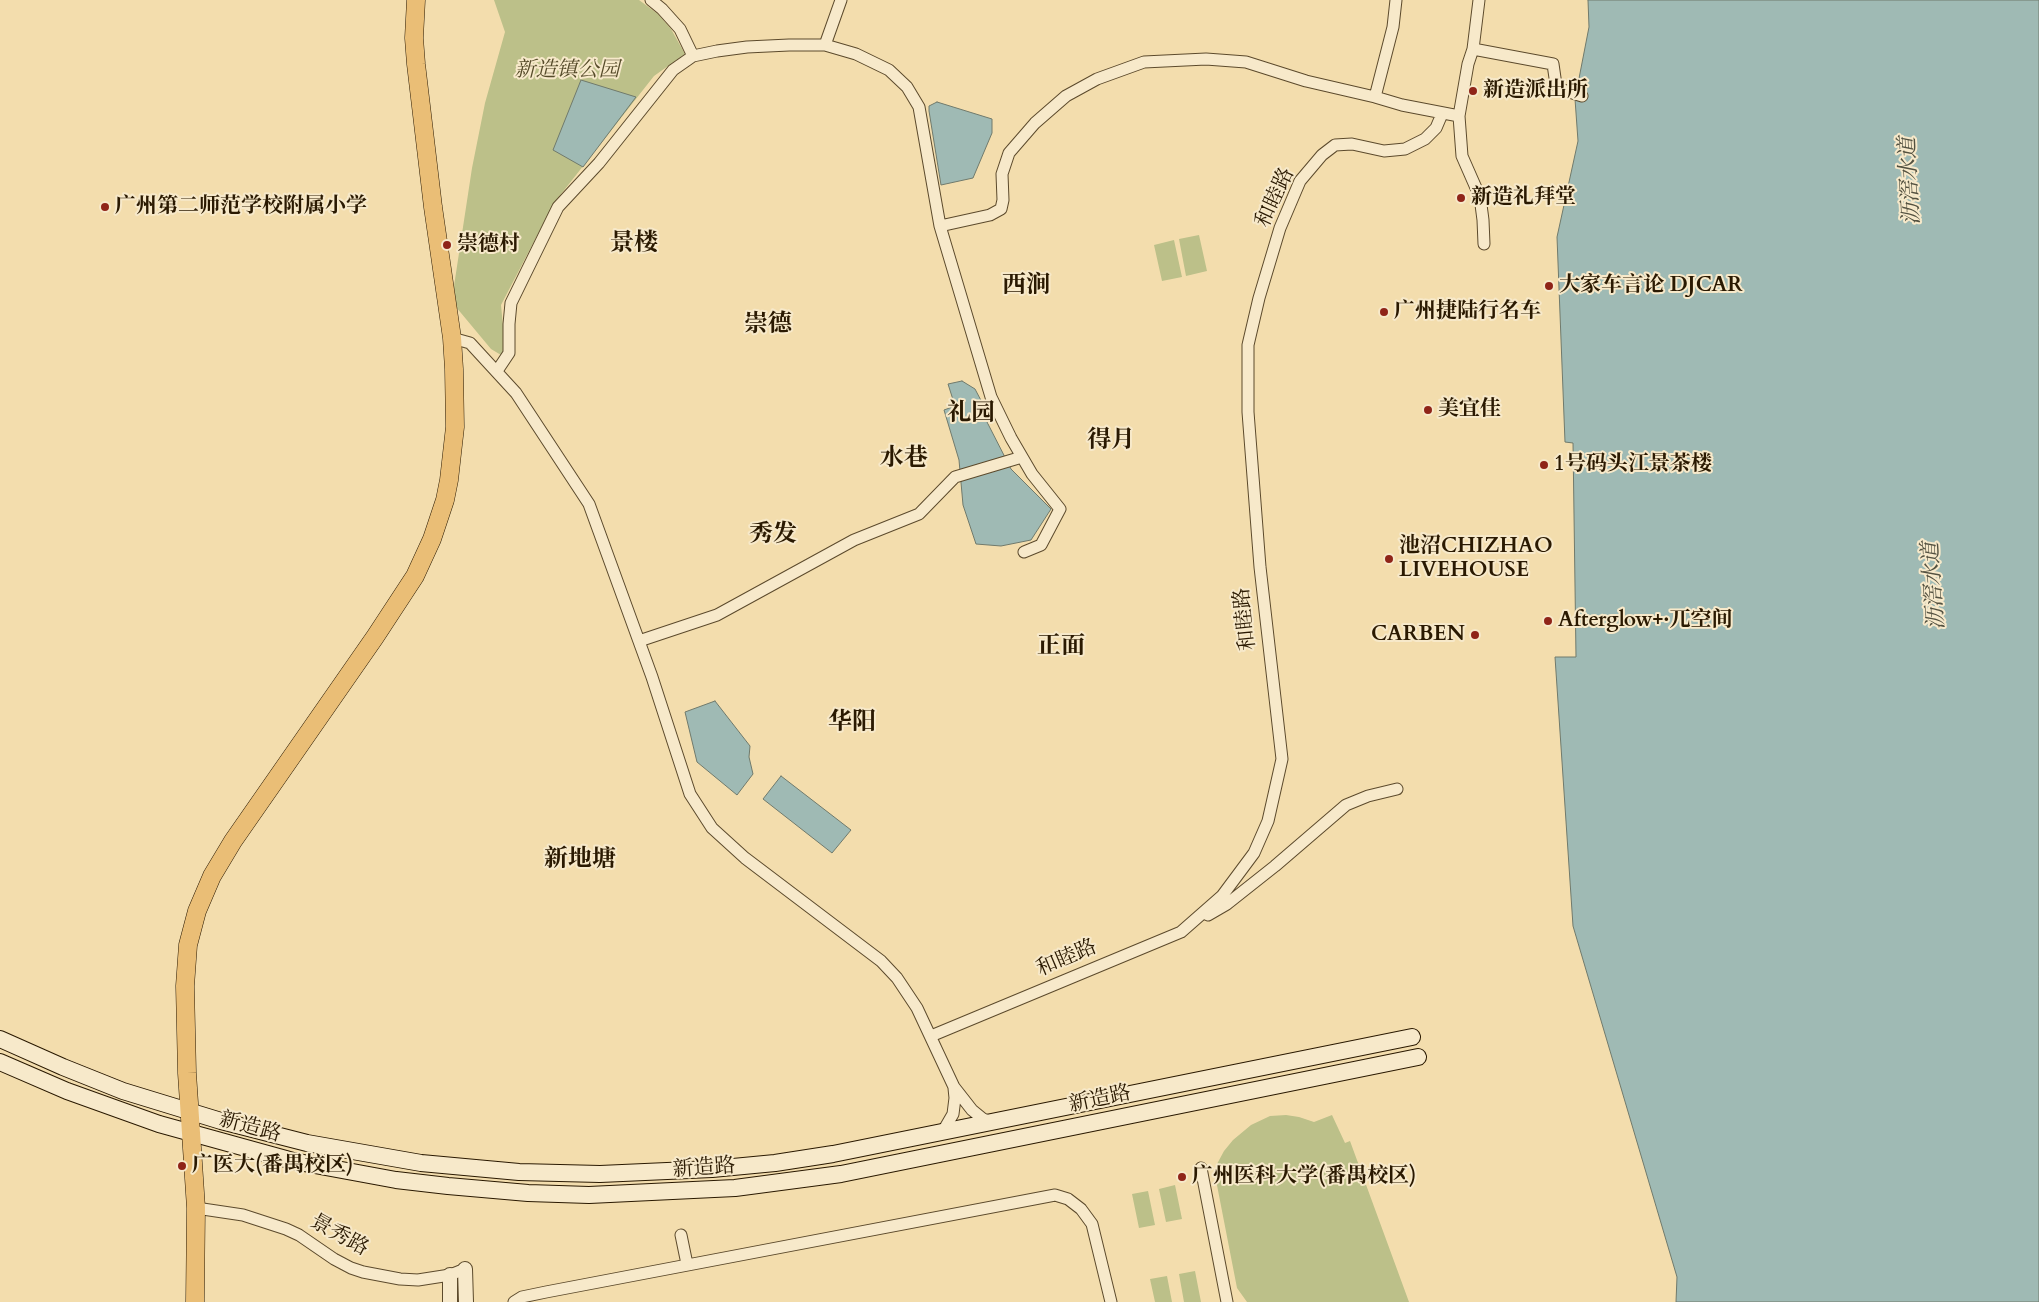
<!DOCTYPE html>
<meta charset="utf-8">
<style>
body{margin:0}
canvas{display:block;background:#f3ddad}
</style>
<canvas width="2039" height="1302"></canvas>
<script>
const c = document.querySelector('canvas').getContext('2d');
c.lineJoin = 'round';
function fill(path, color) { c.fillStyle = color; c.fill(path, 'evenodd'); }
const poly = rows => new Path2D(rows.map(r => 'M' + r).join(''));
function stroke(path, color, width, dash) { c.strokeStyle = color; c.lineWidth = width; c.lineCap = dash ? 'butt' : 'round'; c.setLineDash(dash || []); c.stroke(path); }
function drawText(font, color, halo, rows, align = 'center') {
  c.font = font + ' Cardo,"Noto Serif SC",serif'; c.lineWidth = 4; c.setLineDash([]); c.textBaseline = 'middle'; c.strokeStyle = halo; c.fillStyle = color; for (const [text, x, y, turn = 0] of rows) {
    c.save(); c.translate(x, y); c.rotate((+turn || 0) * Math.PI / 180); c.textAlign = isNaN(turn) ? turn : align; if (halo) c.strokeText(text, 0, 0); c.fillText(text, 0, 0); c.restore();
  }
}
fill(poly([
 [494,0,639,0,658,14,671,29,685,54,654,76,554,203,501,305,506,358,491,349,456,307,454,286,472,168,485,103,505,32],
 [1199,235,1207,271,1186,276,1179,239],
 [1174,240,1182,277,1162,281,1154,245],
 [1286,1115,1299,1117,1314,1122,1332,1115,1345,1143,1350,1141,1409,1302,1247,1302,1237,1288,1215,1175,1217,1164,1224,1151,1233,1140,1251,1125,1270,1116],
 [1175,1185,1182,1219,1166,1222,1159,1189],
 [1148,1191,1155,1225,1139,1228,1132,1194],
 [1195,1271,1201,1302,1184,1302,1179,1274],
 [1167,1276,1172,1302,1155,1302,1150,1279]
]), '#bcc089');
const water = poly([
 [1588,0,2039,0,2039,1302,1676,1302,1677,1277,1573,926,1555,657,1576,657,1573,443,1565,442,1557,237,1578,141,1575,99,1589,27,1588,0],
 [581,80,636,97,583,167,553,150,581,80],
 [937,102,992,119,992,133,973,178,941,185,929,111,929,106,937,102],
 [962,381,975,389,985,408,987,422,1011,469,1051,509,1031,540,1001,546,976,544,963,505,959,460,944,410,955,406,948,384,962,381],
 [715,701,750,746,749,757,753,774,737,795,697,762,685,712,715,701],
 [781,776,851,830,832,853,763,799,781,776]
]);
fill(water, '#9fbab4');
stroke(water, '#707a6c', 1);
const minor = poly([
 [651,0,662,9,680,29,693,56],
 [1396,0,1393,27,1375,97,1402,105,1459,116],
 [1479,0,1473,49,1468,64,1459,116,1462,156,1480,197,1483,220,1484,244],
 [825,45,841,0],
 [1473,49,1553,64,1556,85,1560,89,1582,96],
 [940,226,990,215,1001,209,1003,200,1002,174,1009,153,1035,123,1066,96,1097,79,1144,62,1206,59,1246,62,1306,81,1375,97],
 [452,338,470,343,516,393,589,504,652,677,690,794,712,828,745,858,881,961,897,978,917,1008,954,1087,972,1110,983,1119,991,1122],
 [497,371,509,353,509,324,511,303,558,207,599,163,673,70,693,56,717,51,747,47,789,45,825,45,856,54,889,70,907,87,919,107,940,226,991,397,1011,438,1032,474,1060,509,1041,545,1024,552],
 [639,641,717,615,854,540,919,514,955,477,1022,457],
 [1208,915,1227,904,1275,866,1346,805,1368,796,1397,789],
 [931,1036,1181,932,1222,896,1254,853,1268,821,1282,759,1260,567,1248,412,1248,345,1259,298,1280,228,1300,181,1322,155,1335,145,1352,144,1384,151,1405,149,1425,139,1436,128,1442,114],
 [942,1133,953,1114,955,1098,954,1088],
 [1201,1168,1227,1302],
 [196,1208,243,1215,286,1229,299,1235,334,1259,351,1268,363,1272,400,1279,418,1280,450,1275,465,1269],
 [681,1235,687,1264],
 [514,1302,522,1297,546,1292,1055,1195,1068,1199,1081,1209,1092,1224,1111,1302]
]);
const tertiary = poly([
 [465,1269,466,1302],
 [450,1275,450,1302]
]);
const secondary = poly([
 [0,1039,63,1067,123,1091,221,1121,307,1143,421,1163,519,1172,600,1174,712,1169,775,1163,833,1154,1412,1037],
 [0,1062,67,1091,159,1124,293,1161,396,1180,448,1186,528,1193,589,1195,735,1188,841,1174,1418,1057]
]);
const primary = poly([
 [195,1302,196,1208,187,1073,185,986,188,945,197,911,212,876,233,841,375,637,415,576,432,539,445,500,449,480,455,427,454,369,452,338,433,207,416,64,414,38,416,0]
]);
stroke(minor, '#5c4a2c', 13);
stroke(tertiary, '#5c4a2c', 16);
stroke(secondary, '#2a1901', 18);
stroke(primary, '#2a1901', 19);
stroke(minor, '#f7e9ca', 11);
stroke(tertiary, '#f7e9ca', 14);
stroke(secondary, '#f7e9ca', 16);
stroke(primary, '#eabe76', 18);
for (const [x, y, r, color] of [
 [1473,91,5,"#8f2418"],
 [1461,198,5,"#8f2418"],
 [105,207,5,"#8f2418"],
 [447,245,5,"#8f2418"],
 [1549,286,5,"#8f2418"],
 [1384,312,5,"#8f2418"],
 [1428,410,5,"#8f2418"],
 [1544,465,5,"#8f2418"],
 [1389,559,5,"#8f2418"],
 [1548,621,5,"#8f2418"],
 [1475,635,5,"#8f2418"],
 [182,1166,5,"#8f2418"],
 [1182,1177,5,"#8f2418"]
]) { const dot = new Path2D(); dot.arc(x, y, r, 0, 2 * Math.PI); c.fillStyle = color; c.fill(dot); stroke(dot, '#f7e9ca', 2); }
drawText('italic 21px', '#564b2a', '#f7e9ca', [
 ["新造镇公园",567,71]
]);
drawText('bold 21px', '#2a1901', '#f7e9ca', [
 ["新造派出所",1483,91],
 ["新造礼拜堂",1471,198],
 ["广州第二师范学校附属小学",115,207],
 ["崇德村",457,245],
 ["大家车言论 DJCAR",1559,286],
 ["广州捷陆行名车",1394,312],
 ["美宜佳",1438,410],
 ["1号码头江景茶楼",1554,465],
 ["池沼CHIZHAO",1399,547],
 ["LIVEHOUSE",1399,571],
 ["Afterglow+·兀空间",1558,621],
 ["CARBEN",1465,635,"right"],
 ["广医大(番禺校区)",192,1166],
 ["广州医科大学(番禺校区)",1192,1177]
], 'left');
drawText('21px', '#2a1901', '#f7e9ca', [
 ["和睦路",1276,198,-65],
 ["和睦路",1246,619,-96],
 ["和睦路",1067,959,-23],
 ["新造路",1100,1100,-12],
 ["新造路",250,1128,15],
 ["新造路",704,1169,-4],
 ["景秀路",339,1236,29]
]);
drawText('italic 22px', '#535140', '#f7e9ca', [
 ["沥滘水道",1911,181,-93],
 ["沥滘水道",1935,586,-94]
]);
drawText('bold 24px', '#2a1901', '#f7e9ca', [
 ["景楼",634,244],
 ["西涧",1026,286],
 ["崇德",768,325],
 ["礼园",971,414],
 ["得月",1111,441],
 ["水巷",904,459],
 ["秀发",773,535],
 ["正面",1061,647],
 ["华阳",852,723],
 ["新地塘",580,860]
]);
</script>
